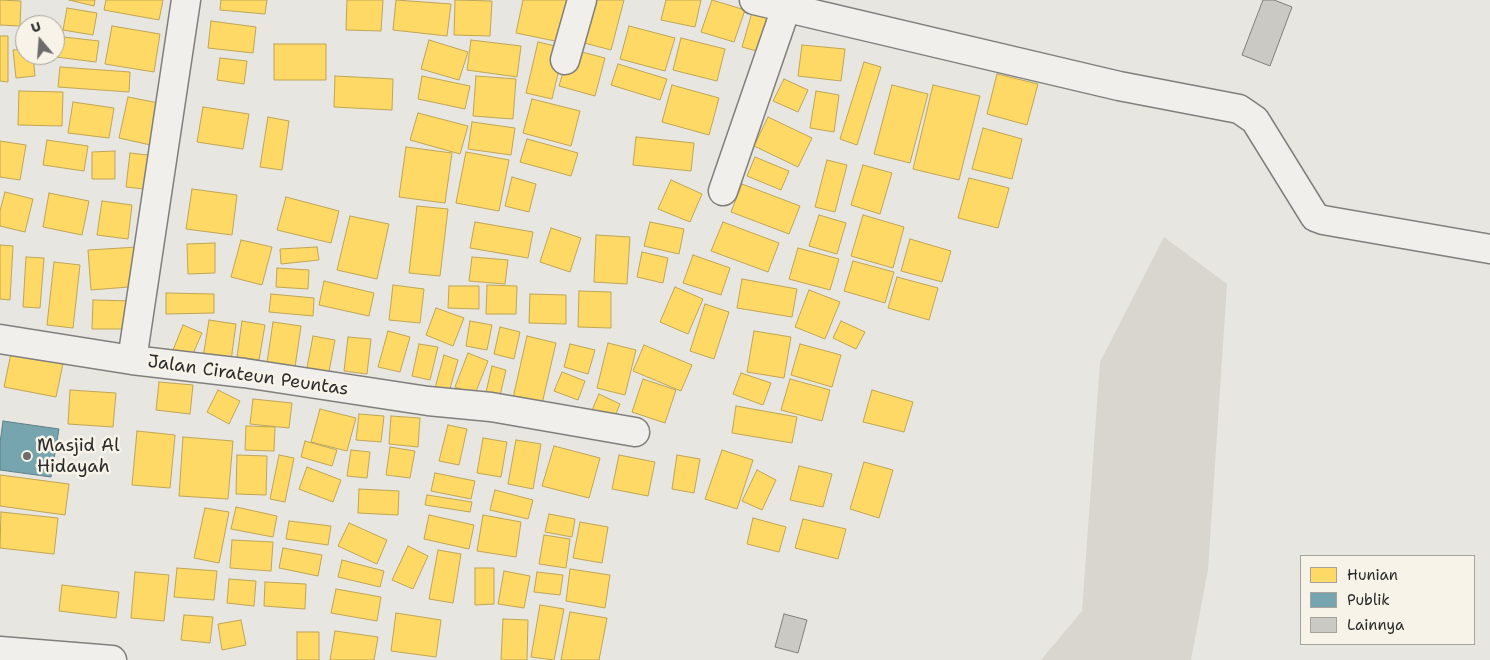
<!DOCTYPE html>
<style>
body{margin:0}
#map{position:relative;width:1490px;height:660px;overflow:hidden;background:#e8e6e0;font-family:"Shantell Sans",sans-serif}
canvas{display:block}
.legend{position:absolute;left:1300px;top:555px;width:175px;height:90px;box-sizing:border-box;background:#f7f3e8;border:1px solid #a5a39c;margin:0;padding:6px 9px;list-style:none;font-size:15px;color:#2b2b2b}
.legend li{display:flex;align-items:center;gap:10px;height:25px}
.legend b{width:25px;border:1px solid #a5a39c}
.north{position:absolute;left:15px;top:15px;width:50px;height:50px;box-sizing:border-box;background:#f7f3e8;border:1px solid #a5a39c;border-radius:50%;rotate:342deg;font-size:14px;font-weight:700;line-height:20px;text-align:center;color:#2b2b2b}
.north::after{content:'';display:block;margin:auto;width:18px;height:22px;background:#6d6c6a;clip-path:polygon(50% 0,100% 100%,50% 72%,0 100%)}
</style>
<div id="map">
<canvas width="1490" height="660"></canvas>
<ul class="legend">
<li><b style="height:14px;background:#ffd966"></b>Hunian</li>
<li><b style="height:14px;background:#76a5af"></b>Publik</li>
<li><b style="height:14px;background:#cac9c4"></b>Lainnya</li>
</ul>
<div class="north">U</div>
</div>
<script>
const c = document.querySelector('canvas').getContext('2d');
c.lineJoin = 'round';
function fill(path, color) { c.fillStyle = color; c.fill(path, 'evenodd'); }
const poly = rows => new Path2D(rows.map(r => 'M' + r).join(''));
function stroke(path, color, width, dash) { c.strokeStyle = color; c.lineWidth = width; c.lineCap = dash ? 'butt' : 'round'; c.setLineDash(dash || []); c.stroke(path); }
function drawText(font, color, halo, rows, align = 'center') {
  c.font = font + ' "Shantell Sans",sans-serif'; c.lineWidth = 5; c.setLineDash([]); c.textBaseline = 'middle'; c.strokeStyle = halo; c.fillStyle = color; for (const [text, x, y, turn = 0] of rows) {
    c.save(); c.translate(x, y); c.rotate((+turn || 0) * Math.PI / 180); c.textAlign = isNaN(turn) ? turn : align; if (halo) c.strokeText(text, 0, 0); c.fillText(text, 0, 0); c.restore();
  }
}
fill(poly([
 [1164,237,1227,284,1208,570,1191,660,1041,660,1082,611,1100,362]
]), '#d8d6ce');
const homes = poly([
 [0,0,21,1,20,26,0,25,0,0],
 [69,0,95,0,94,6,69,0],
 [106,0,163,0,159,20,104,10,106,0],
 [221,0,267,0,265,14,220,10,221,0],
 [347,0,383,0,381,31,346,30,347,0],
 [396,0,451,4,447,36,393,30,396,0],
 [455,0,492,1,490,36,454,35,455,0],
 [523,0,570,0,560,42,516,33,523,0],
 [584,0,624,0,611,50,573,40,584,0],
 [666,0,701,0,695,27,661,20,666,0],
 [712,0,745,10,734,42,701,32,712,0],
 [67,8,97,13,93,35,63,30,67,8],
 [753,9,776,15,764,53,742,47,753,9],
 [211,21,256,27,253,53,208,48,211,21],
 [112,26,160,34,154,72,105,64,112,26],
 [629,26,675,38,665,71,620,59,629,26],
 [0,36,8,36,8,82,0,81,0,36],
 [55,36,99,41,96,62,48,56,55,55,55,36],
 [681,38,725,49,717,81,673,70,681,38],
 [429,40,468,52,459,80,421,69,429,40],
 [471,40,521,46,517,77,467,70,471,40],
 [538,42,564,48,552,99,526,93,538,42],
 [274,44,326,44,326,80,274,80,274,44],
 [802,45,845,49,841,81,798,76,802,45],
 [25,49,25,55,33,55,35,76,16,78,13,50,25,49],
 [570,49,605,58,595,96,559,86,570,49],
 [220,58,247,61,244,84,217,80,220,58],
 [864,62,881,67,857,145,840,139,864,62],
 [618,64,667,79,660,100,611,85,618,64],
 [60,67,130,72,129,92,58,87,60,67],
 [997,74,1038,84,1027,125,987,114,997,74],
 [335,76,393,79,392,110,334,107,335,76],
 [422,76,470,86,465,109,418,99,422,76],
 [476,76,516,79,513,119,473,116,476,76],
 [784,79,808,90,798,112,773,101,784,79],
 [672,85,719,98,709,135,662,122,672,85],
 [892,85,928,94,910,163,874,154,892,85],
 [933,85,980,96,959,180,913,169,933,85],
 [19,91,63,92,62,126,18,125,19,91],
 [816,91,839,95,834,132,810,128,816,91],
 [128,97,164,104,155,146,119,138,128,97],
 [532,99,580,111,571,146,523,133,532,99],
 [73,102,114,108,109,138,68,133,73,102],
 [203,107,249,114,243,149,197,142,203,107],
 [418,113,468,126,460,154,410,140,418,113],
 [268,117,289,121,282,170,260,167,268,117],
 [768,117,812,138,798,167,754,146,768,117],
 [472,122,515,128,511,155,468,149,472,122],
 [983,128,1022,139,1012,179,972,169,983,128],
 [636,137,694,143,691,171,633,165,636,137],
 [527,139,578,153,571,176,520,162,527,139],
 [47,140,88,146,84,171,43,165,47,140],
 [0,141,26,145,20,180,0,177,0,141],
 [406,147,452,153,445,203,399,197,406,147],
 [115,151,115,179,92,179,92,152,115,151],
 [466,152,509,160,499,211,456,203,466,152],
 [130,153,157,156,153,190,126,187,130,153],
 [755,157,789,171,781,190,747,176,755,157],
 [827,160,847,165,835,212,815,207,827,160],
 [863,165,892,173,880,214,851,205,863,165],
 [512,177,536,184,529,212,505,206,512,177],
 [969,178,1009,188,998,228,958,218,969,178],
 [671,180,702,194,690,222,658,209,671,180],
 [742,184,800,206,789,234,731,212,742,184],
 [192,189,237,195,232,235,186,229,192,189],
 [5,192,33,199,25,232,0,226,0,211,5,192],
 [49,193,89,201,82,235,43,227,49,193],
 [286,197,339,211,331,243,277,230,286,197],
 [102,201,132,205,128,239,97,235,102,201],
 [417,206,448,209,440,276,409,273,417,206],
 [819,215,846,223,837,254,809,246,819,215],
 [863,215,904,227,893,268,851,256,863,215],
 [350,216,389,224,377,279,337,270,350,216],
 [475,222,533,232,528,258,470,248,475,222],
 [650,222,684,229,679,254,644,246,650,222],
 [723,222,779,243,768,272,711,251,723,222],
 [551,228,581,238,570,272,540,262,551,228],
 [596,235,630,237,627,284,594,282,596,235],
 [910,239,951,251,942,282,901,271,910,239],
 [241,240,272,247,262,285,231,277,241,240],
 [215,243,215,273,188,274,187,244,215,243],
 [0,245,13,246,10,300,0,299,0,245],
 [138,247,141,286,91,290,88,250,138,247],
 [317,247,319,260,281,264,280,249,317,247],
 [798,248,839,259,830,290,789,279,798,248],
 [642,252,668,258,663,283,637,277,642,252],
 [693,255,730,268,721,295,683,283,693,255],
 [26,257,44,258,40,308,23,307,26,257],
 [472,257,508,260,505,284,469,281,472,257],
 [853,261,894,272,885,303,844,291,853,261],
 [54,262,80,265,73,328,47,325,54,262],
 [277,268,309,270,308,289,276,287,277,268],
 [897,277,938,288,929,320,888,308,897,277],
 [742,279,797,289,792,317,737,308,742,279],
 [324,281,374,293,369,316,319,305,324,281],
 [393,285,424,289,420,323,389,320,393,285],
 [487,285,517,286,516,314,486,314,487,285],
 [449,286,479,286,479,309,448,308,449,286],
 [675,287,703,299,688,334,660,322,675,287],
 [809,290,840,302,825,339,795,327,809,290],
 [579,291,611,292,611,328,578,327,579,291],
 [166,293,214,294,214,313,166,314,166,293],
 [271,294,314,298,313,316,269,312,271,294],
 [530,294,566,295,566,324,529,323,530,294],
 [93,300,133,301,132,329,92,329,93,300],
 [705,304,729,312,714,359,690,351,705,304],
 [436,308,464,318,453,346,426,335,436,308],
 [209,320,236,324,230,368,202,364,209,320],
 [242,321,265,325,259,360,237,357,242,321],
 [470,321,492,325,487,350,466,346,470,321],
 [841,321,865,332,856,349,833,338,841,321],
 [273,322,301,326,295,367,267,363,273,322],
 [183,325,202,333,191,358,173,350,183,325],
 [500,327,520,332,514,359,494,354,500,327],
 [388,331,410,337,400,372,378,367,388,331],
 [754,331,791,337,784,378,747,372,754,331],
 [313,336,335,340,328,377,306,373,313,336],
 [527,336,556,343,542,404,513,398,527,336],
 [348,337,371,339,367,374,344,371,348,337],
 [608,343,636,350,625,395,597,388,608,343],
 [13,344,65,354,56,397,4,387,13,344],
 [419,344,438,347,430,380,412,376,419,344],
 [570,344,595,350,588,374,564,367,570,344],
 [800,344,841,355,832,387,791,375,800,344],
 [644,345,692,365,681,391,633,371,644,345],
 [468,353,488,361,475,394,455,387,468,353],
 [444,355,458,360,449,392,435,388,444,355],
 [492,366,506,370,498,404,484,401,492,366],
 [562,372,585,381,578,400,554,391,562,372],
 [741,373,771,383,763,405,733,394,741,373],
 [643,379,676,390,665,423,632,412,643,379],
 [790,379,830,390,822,421,781,410,790,379],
 [159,382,193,385,190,414,156,410,159,382],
 [70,390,116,393,113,427,68,424,70,390],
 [218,390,240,401,229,424,207,412,218,390],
 [872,390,913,402,904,432,863,422,872,390],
 [599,394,620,404,611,425,590,415,599,394],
 [253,399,292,403,289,428,250,424,253,399],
 [736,406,797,417,792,443,732,433,736,406],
 [320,409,356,418,347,451,311,442,320,409],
 [359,414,384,416,381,442,356,440,359,414],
 [391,416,420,418,418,447,389,444,391,416],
 [448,425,467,429,459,465,439,461,448,425],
 [246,426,275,427,274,451,245,450,246,426],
 [137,431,175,435,170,488,132,485,137,431],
 [183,437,233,441,228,499,179,496,183,437],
 [483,438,507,442,501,477,477,473,483,438],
 [516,440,541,444,533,489,508,484,516,440],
 [305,441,337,450,332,466,301,457,305,441],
 [554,446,600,458,589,498,542,486,554,446],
 [390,447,415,451,410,478,386,475,390,447],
 [351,450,370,452,367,478,347,476,351,450],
 [722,450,753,460,737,509,705,499,722,450],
 [237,455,267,456,266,495,236,494,237,455],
 [279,455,294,458,285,502,270,499,279,455],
 [619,455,655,462,648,496,612,489,619,455],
 [677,455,700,459,694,493,672,489,677,455],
 [864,462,893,470,879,518,850,509,864,462],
 [799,466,832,474,823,507,790,500,799,466],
 [307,467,341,480,333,502,299,489,307,467],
 [757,470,776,480,762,510,742,501,757,470],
 [435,473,475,481,471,499,431,491,435,473],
 [0,475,69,484,65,515,0,506,0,475],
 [359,489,399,491,398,515,358,513,359,489],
 [495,490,533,500,528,519,490,510,495,490],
 [427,495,472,502,470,512,425,505,427,495],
 [236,507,277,516,273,537,231,529,236,507],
 [205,508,229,512,219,563,194,558,205,508],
 [1,512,58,518,54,554,0,548,1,512],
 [549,514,575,519,572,537,545,532,549,514],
 [429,515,474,525,469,549,424,539,429,515],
 [483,515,521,522,516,557,477,551,483,515],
 [753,518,786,527,779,552,747,544,753,518],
 [803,519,846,529,838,559,795,548,803,519],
 [289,521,331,526,328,545,286,539,289,521],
 [580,522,608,527,602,563,573,558,580,522],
 [349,523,387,540,377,564,338,546,349,523],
 [544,535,570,539,566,568,539,564,544,535],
 [232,540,273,542,271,571,230,568,232,540],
 [408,546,428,556,413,589,392,580,408,546],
 [283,548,322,555,318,576,279,568,283,548],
 [438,550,461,554,453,603,429,599,438,550],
 [342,560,384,571,380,587,338,577,342,560],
 [177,568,217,571,214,600,174,597,177,568],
 [475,568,494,568,494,604,475,605,475,568],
 [570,569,610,575,605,608,566,601,570,569],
 [504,571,530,576,524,608,498,604,504,571],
 [135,572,169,575,164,621,131,618,135,572],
 [537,572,563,575,560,595,534,592,537,572],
 [229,579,256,581,254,606,227,603,229,579],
 [265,582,306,584,305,609,264,606,265,582],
 [62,585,119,592,116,618,59,611,62,585],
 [336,589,381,597,377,621,331,613,336,589],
 [540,605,564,609,554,660,531,657,540,605],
 [570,612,607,618,599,660,561,660,570,612],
 [396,613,441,620,436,657,391,651,396,613],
 [184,615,213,617,210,643,181,640,184,615],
 [503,619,528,620,527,660,501,660,503,619],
 [241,620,246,645,222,650,218,624,241,620],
 [335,631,378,637,374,660,330,660,335,631],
 [297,632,319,632,319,660,297,660,297,632]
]);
fill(homes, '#ffd966');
stroke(homes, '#bfa554', 1);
const public = poly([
 [3,421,59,429,51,477,0,470,0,443,3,421]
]);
fill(public, '#76a5af');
stroke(public, '#608087', 1);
const building = poly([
 [1263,0,1274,0,1292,7,1270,66,1242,55,1263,0],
 [784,614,807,620,798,653,775,647,784,614]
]);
fill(building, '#cac9c4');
stroke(building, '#807f7c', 1);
const minor = poly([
 [754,0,1119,86,1239,109,1255,120,1315,217,1323,220,1490,249],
 [565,60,582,0],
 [723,191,786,8],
 [0,339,132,360,244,373,428,401,491,407,635,432],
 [132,360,186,0],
 [0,651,112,660]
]);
stroke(minor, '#807f7c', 31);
stroke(minor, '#f0efeb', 28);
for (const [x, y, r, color] of [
 [27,456,5,"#6d6c6a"]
]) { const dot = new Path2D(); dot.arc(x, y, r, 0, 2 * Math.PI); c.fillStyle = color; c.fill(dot); stroke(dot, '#f7f3e8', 2); }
drawText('18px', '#2b2b2b', '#f7f3e8', [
 ["Jalan Cirateun Peuntas",248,376,8]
]);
drawText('18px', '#2b2b2b', '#f7f3e8', [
 ["Masjid Al",37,446],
 ["Hidayah",37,467]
], 'left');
</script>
